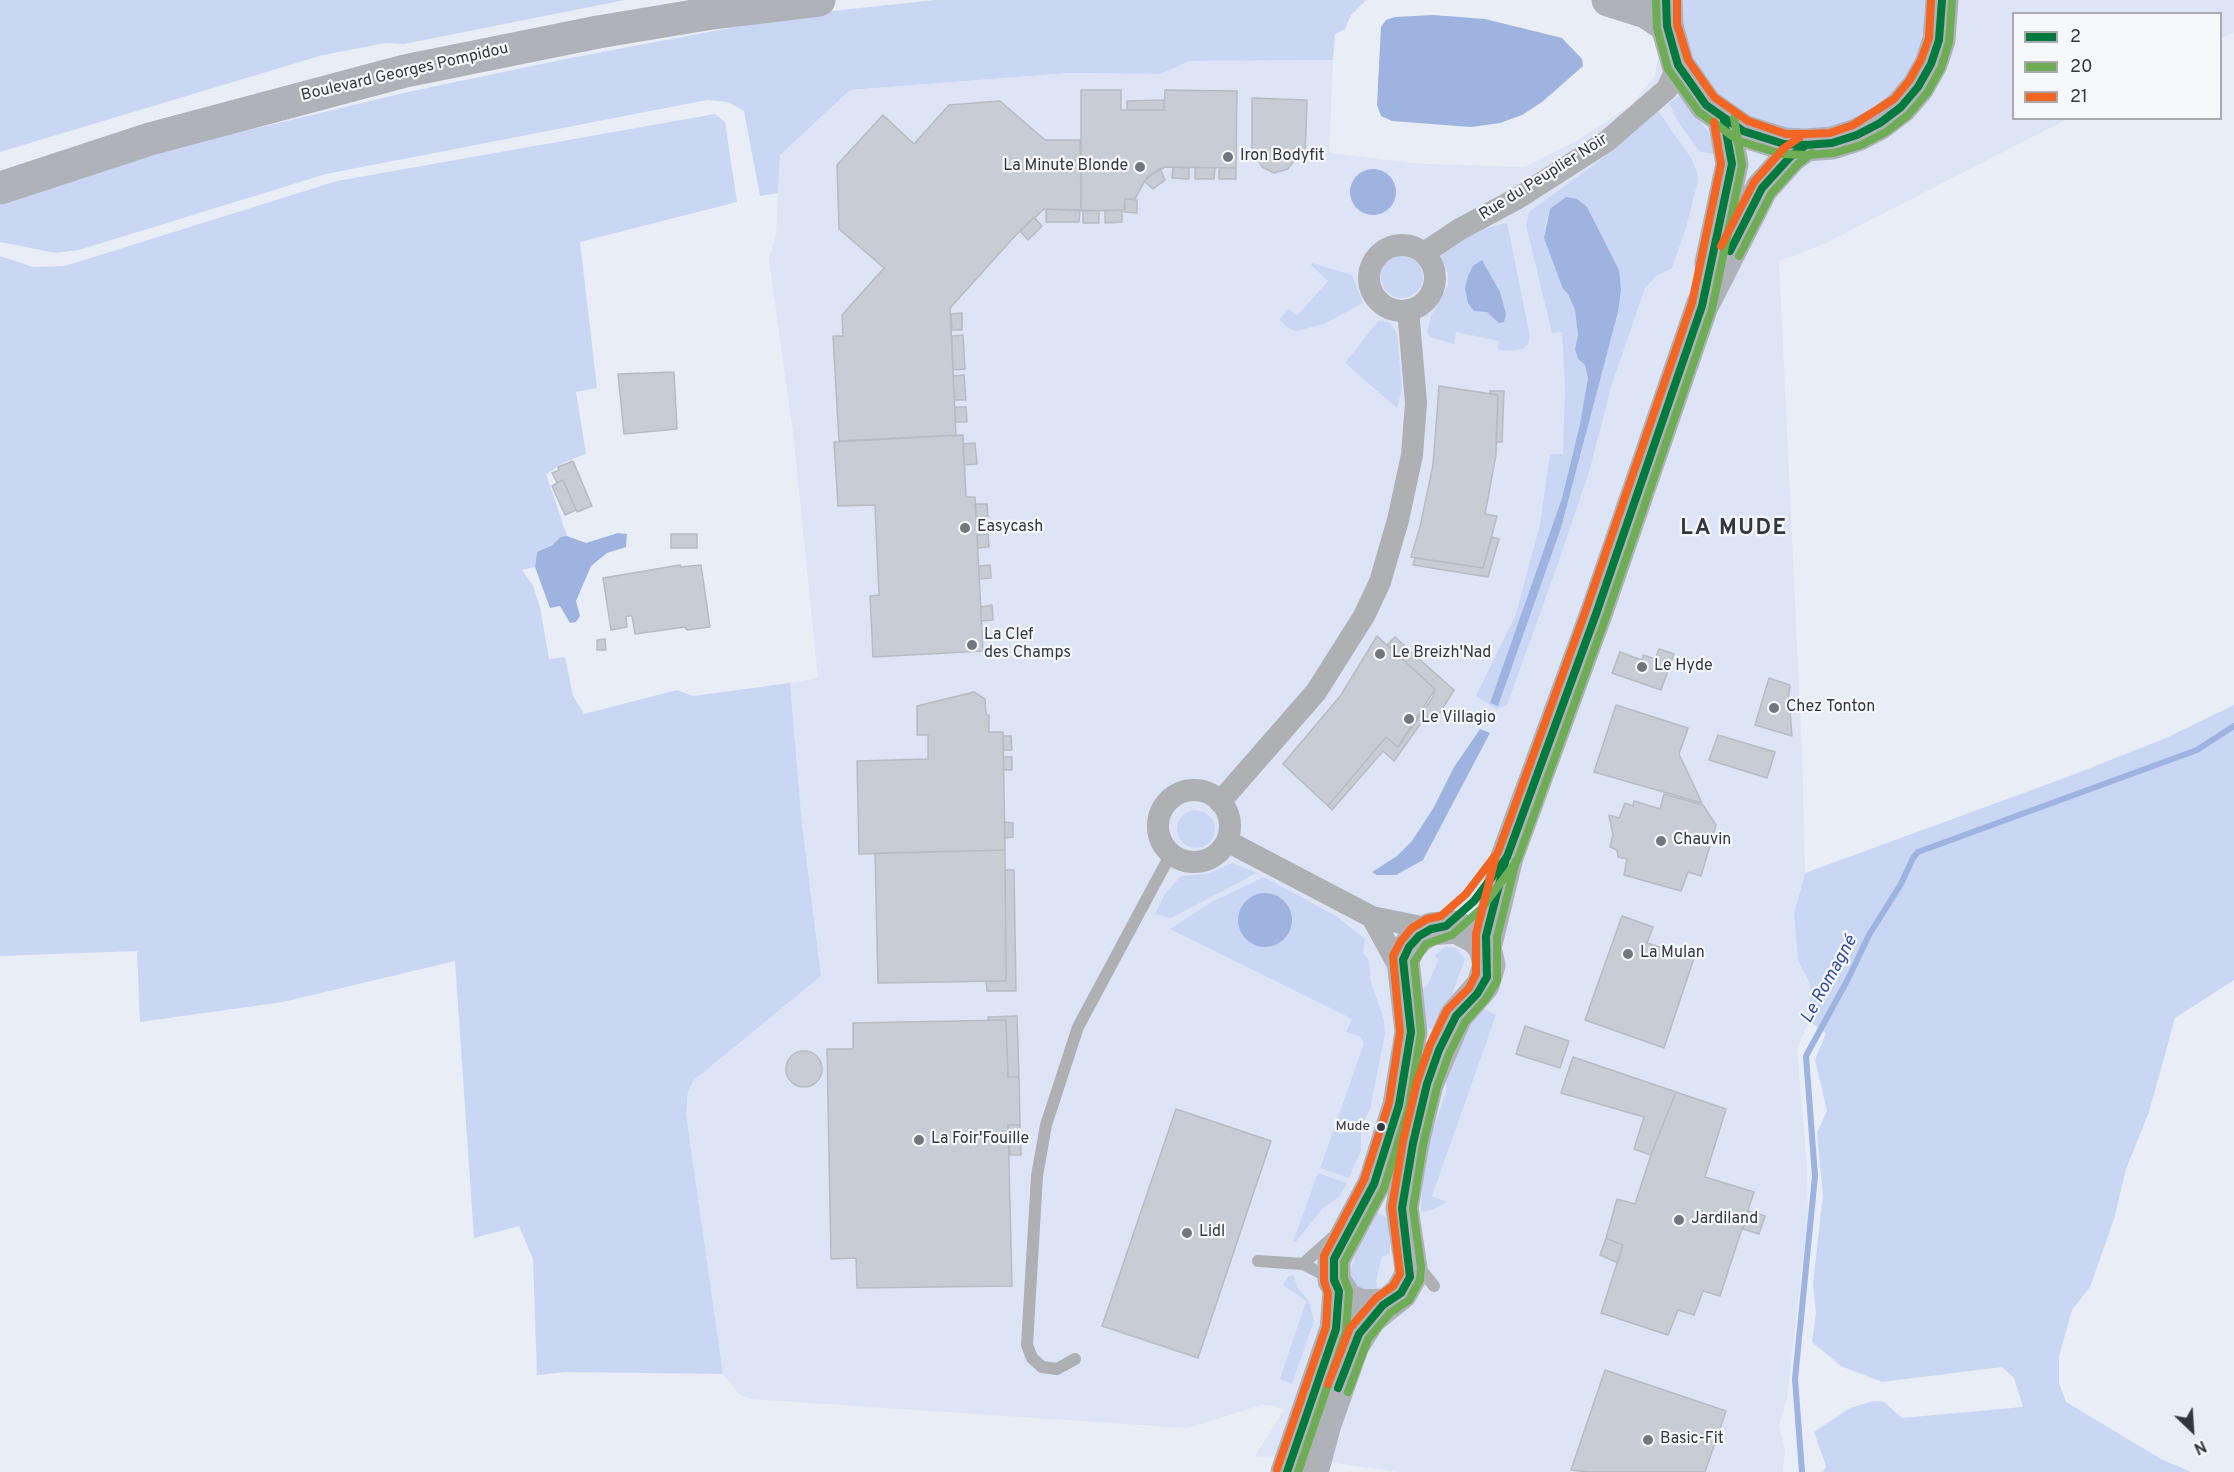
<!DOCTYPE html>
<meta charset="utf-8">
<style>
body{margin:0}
#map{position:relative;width:2234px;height:1472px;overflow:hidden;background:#e8edf6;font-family:Overpass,sans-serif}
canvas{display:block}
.legend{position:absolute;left:2012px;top:12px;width:210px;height:108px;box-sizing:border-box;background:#f6f8fc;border:2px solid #a8abb0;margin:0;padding:8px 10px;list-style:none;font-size:18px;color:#33373f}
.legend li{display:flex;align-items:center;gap:12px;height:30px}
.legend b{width:30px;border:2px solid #a8abb0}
.north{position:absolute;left:2162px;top:1400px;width:60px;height:60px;-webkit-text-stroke:4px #f6f8fc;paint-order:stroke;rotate:155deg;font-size:16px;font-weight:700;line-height:24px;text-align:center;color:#33373f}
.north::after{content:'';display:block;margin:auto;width:21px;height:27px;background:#33373f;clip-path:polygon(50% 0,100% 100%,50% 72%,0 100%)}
</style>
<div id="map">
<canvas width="2234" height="1472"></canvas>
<ul class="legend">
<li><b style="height:8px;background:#007b3d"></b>2</li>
<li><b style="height:8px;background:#6eac56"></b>20</li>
<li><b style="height:8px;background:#f26522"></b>21</li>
</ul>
<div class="north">N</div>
</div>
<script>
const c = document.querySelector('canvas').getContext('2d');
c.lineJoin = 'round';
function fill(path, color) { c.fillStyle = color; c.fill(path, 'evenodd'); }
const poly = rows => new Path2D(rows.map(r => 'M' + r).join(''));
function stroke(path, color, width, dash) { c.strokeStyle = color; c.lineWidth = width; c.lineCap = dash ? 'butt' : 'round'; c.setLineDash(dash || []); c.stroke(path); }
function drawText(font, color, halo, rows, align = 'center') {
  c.font = font + ' Overpass,sans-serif'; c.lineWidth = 4.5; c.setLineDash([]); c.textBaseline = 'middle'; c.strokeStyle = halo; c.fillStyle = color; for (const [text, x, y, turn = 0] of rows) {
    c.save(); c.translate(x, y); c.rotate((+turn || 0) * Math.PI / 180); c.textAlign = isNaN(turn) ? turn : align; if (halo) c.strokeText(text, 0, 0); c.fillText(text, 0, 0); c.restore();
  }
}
fill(poly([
 [1654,0,2234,0,2234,32,2221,39,2220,14,2014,14,2014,118,2067,119,1824,244,1779,261,1802,754,1805,873,1794,913,1798,961,1810,983,1809,1021,1797,1048,1807,1169,1808,1213,1787,1398,1779,1426,1785,1449,1783,1472,1398,1472,1329,1462,1255,1456,1284,1410,1275,1406,1261,1405,1188,1428,750,1399,739,1394,723,1374,686,1114,688,1092,693,1081,821,976,802,824,790,683,818,678,794,440,769,259,776,235,780,155,850,90,1069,73,1161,74,1188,61,1333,60,1329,153,1424,164,1525,167,1574,142,1630,106,1655,76,1658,59],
 [1500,292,1506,313,1504,322,1496,321,1487,312,1481,312],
 [1479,729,1490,733,1423,860,1372,872,1397,856,1412,841,1434,807,1454,767],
 [1200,809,1211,815,1215,832,1213,838,1191,847,1180,840,1177,827,1179,821,1188,811],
 [1232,863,1256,874,1212,894,1171,887,1184,875,1209,873],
 [1264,877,1363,952,1369,961,1371,982,1384,1019,1385,1035,1370,1109,1361,1127,1361,1151,1349,1178,1320,1167,1364,1043,1361,1037,1346,1032,1352,1019,1171,929,1211,902],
 [1318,1173,1339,1197,1323,1208,1296,1242],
 [1288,1277,1309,1301,1314,1321,1291,1383,1281,1379,1306,1301]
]), '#dde4f5');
fill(poly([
 [0,0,625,0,404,44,385,43,323,55,0,152],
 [935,0,1366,0,1351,15,1345,29,1335,34,1333,60,1189,61,1161,74,1069,73,850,90,780,155,778,193,760,196,744,111,728,102,707,100,326,174,79,250,56,253,0,242,0,204,96,171,224,136,408,92,565,59,804,14],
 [1680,0,1930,0,1926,37,1910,74,1883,104,1848,124,1809,131,1769,126,1733,109,1704,81,1686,45],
 [1679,96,1708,131,1715,154,1700,152,1677,120,1669,103],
 [1658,111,1691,158,1697,172,1698,181,1685,231,1672,268,1656,276,1645,288,1611,387,1590,469,1560,558,1507,705,1496,709,1476,696,1516,614,1540,524,1550,454,1563,454,1565,387,1562,332,1552,333,1526,225,1529,212,1599,161],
 [1587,207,1598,229,1618,312,1561,528,1498,705,1490,703,1562,498,1580,424,1588,378,1585,365,1578,359,1575,349,1578,335,1575,310,1544,238,1546,222,1550,209],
 [715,114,725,122,737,202,580,242,597,388,576,392,586,454,565,462,546,474,567,536,537,552,535,567,522,570,533,586,540,607,549,659,565,657,573,696,584,714,677,690,693,696,790,683,802,824,821,976,693,1081,688,1092,686,1114,723,1374,566,1372,537,1375,533,1259,519,1226,474,1238,455,961,283,1002,140,1022,137,951,0,956,0,256,33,267,65,266,337,181],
 [1507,223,1530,336,1528,344,1523,349,1512,351,1498,350,1499,341,1456,332,1454,344,1430,337,1427,332,1431,316,1448,285,1448,273,1440,254,1479,230],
 '1381 277a21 21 0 1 1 42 0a21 21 0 1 1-42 0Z',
 [1312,263,1352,275,1363,303,1324,324,1296,331,1288,328,1279,319,1289,309,1297,316,1328,281,1311,265],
 [1378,321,1389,322,1397,333,1402,389,1397,408,1345,363],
 [2234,705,2234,980,2175,1018,2149,1112,2126,1169,2114,1219,2090,1287,2072,1310,2059,1356,2059,1383,2066,1402,2161,1459,2191,1472,1823,1472,1826,1466,1814,1432,1850,1408,1874,1401,1884,1402,1902,1418,2023,1407,2014,1378,2002,1367,1882,1382,1841,1366,1812,1342,1816,1313,1813,1283,1823,1196,1817,1133,1827,1111,1815,1060,1826,1033,1809,1021,1810,983,1798,961,1794,913,1805,873,2070,776,2166,738],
 '1177 829a19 19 0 1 1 38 0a19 19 0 1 1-38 0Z',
 [1232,863,1257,873,1171,918,1155,914,1165,894,1181,876,1209,873],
 [1264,877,1336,916,1365,939,1363,952,1369,961,1371,982,1384,1019,1385,1035,1370,1109,1361,1127,1361,1151,1349,1178,1320,1168,1364,1043,1361,1037,1346,1032,1352,1019,1170,929,1211,902],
 [1445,947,1456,948,1465,959,1438,1032,1420,1025,1422,989,1427,986,1438,961,1435,955],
 [1483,1008,1496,1015,1432,1196,1447,1202,1432,1210,1421,1212,1422,1172,1433,1129,1447,1089,1445,1078,1455,1033],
 [1318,1173,1347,1183,1339,1197,1323,1208,1296,1242,1293,1241],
 [1374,1211,1391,1220,1390,1253,1382,1257,1376,1281,1377,1288,1361,1290,1351,1282,1350,1273,1360,1239],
 [1293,1275,1298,1288,1309,1301,1314,1321,1292,1384,1280,1379,1306,1301,1283,1285,1288,1277]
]), '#cad7f4');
fill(poly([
 [1433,15,1485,19,1562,38,1582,59,1583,66,1542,102,1522,115,1500,123,1471,127,1392,121,1381,116,1377,105,1381,27,1386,20,1395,17],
 '1350 192a23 23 0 1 1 46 0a23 23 0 1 1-46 0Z',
 [1566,197,1577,199,1587,207,1619,270,1621,289,1618,312,1561,528,1498,706,1490,703,1562,498,1580,424,1588,378,1585,365,1578,359,1575,349,1578,335,1575,310,1568,294,1563,289,1544,238,1550,209],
 [1482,260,1500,292,1506,314,1504,322,1499,323,1487,312,1474,311,1468,303,1465,288,1468,276,1473,266],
 [618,533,627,534,626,547,607,553,591,566,576,601,580,616,576,622,570,623,560,606,550,608,535,567,537,552,552,545,561,537,567,536,586,543],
 [1480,729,1490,733,1423,860,1396,875,1377,875,1372,872,1397,856,1412,841,1434,807,1454,767],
 '1238 920a27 27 0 1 1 54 0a27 27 0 1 1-54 0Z'
]), '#9eb3e0');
stroke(poly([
 [1802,1472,1795,1379,1815,1176,1806,1056,1848,979,1869,935,1901,884,1913,858,1918,852,2197,750,2234,726]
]), '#9eb3e0', 6);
const building = poly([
 [1081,90,1121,90,1121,110,1164,110,1165,90,1237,91,1236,168,1165,167,1147,177,1135,199,1125,199,1125,210,1081,211,1081,90],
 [1252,98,1307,100,1305,158,1296,158,1288,169,1274,173,1262,167,1257,158,1252,158,1252,98],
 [1164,100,1164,110,1127,110,1127,101,1164,100],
 [1000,101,1045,140,1080,140,1081,211,1044,209,1015,236,950,308,956,435,839,441,833,336,843,336,842,315,884,268,839,229,837,165,883,115,914,144,949,105,1000,101],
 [1173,167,1189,168,1189,179,1172,178,1173,167],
 [1195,167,1215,168,1214,179,1195,179,1195,167],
 [1160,168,1165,180,1153,189,1144,181,1160,168],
 [1219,168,1236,168,1236,179,1219,179,1219,168],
 [1125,199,1137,200,1137,213,1124,212,1125,199],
 [1046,209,1080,210,1079,222,1046,222,1046,209],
 [1083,210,1099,211,1099,223,1083,223,1083,210],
 [1122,210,1122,222,1105,223,1105,211,1122,210],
 [1034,217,1042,226,1028,240,1020,231,1034,217],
 [962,313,962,330,952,330,951,314,962,313],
 [963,335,965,369,953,370,952,336,963,335],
 [674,372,677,429,624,434,618,374,674,372],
 [964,375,966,400,955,400,953,376,964,375],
 [1439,386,1498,395,1496,455,1485,514,1497,516,1483,568,1411,557,1420,527,1433,465,1439,386],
 [1490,391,1504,391,1502,442,1496,442,1498,395,1490,394,1490,391],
 [955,407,966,407,967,422,955,422,955,407],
 [963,435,966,497,975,497,983,651,873,657,870,596,879,595,875,505,838,506,834,442,963,435],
 [975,443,977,464,964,465,963,444,975,443],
 [573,461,592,506,577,512,563,480,557,483,552,473,559,470,558,467,573,461],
 [563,480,576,510,565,515,552,486,563,480],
 [975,504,987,504,988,517,976,517,975,504],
 [671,534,697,534,697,548,671,548,671,534],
 [988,534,989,547,978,548,977,535,988,534],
 [1492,537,1499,539,1488,577,1413,565,1415,558,1483,568,1492,537],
 [680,565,681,567,701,565,710,627,687,630,685,627,635,634,632,616,626,616,627,627,611,630,603,578,680,565],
 [990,565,991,578,979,579,979,566,990,565],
 [992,605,993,620,981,621,981,607,992,605],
 [1377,636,1435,689,1398,747,1386,737,1328,806,1283,764,1341,695,1377,636],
 [1395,637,1406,647,1398,655,1387,645,1395,637],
 [605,639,606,650,597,650,597,640,605,639],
 [1408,649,1454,690,1435,721,1426,716,1394,761,1383,751,1332,810,1328,806,1386,737,1398,747,1433,697,1435,689,1401,658,1408,649],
 [1659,649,1674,654,1661,690,1612,673,1620,652,1642,660,1643,655,1655,659,1659,649],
 [1769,678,1790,685,1787,710,1790,711,1792,736,1755,725,1769,678],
 [974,692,985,699,986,715,989,715,989,732,1003,732,1005,850,859,854,857,761,928,759,928,735,917,735,917,706,974,692],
 [1616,705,1688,728,1679,754,1702,803,1594,772,1616,705],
 [1718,735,1775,752,1767,778,1709,760,1718,735],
 [1003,736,1011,736,1012,750,1003,750,1003,736],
 [1003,757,1012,757,1012,770,1004,770,1003,757],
 [1664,794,1703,805,1716,825,1701,876,1688,872,1681,891,1624,875,1627,859,1618,857,1617,850,1610,847,1613,835,1609,815,1619,818,1625,803,1633,806,1634,801,1660,809,1664,794],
 [1004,822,1013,823,1013,837,1005,838,1004,822],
 [1005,850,1006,981,878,983,875,853,1005,850],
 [1005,870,1014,870,1016,991,987,991,986,981,1006,981,1005,870],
 [1622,916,1653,927,1647,943,1694,958,1664,1048,1585,1020,1622,916],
 [1017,1016,1019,1077,1008,1077,1006,1020,988,1020,988,1017,1017,1016],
 [1006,1020,1008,1077,1019,1077,1020,1125,1008,1125,1012,1286,857,1288,856,1258,831,1259,827,1049,853,1049,853,1023,1006,1020],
 [1525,1026,1569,1041,1560,1068,1516,1054,1525,1026],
 '786 1069a18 18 0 1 1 36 0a18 18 0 1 1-36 0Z',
 [1573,1057,1676,1092,1651,1155,1634,1149,1644,1117,1561,1093,1573,1057],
 [1676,1092,1726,1109,1705,1177,1754,1192,1720,1296,1703,1291,1694,1315,1678,1310,1668,1335,1601,1313,1623,1245,1606,1238,1617,1199,1635,1204,1651,1155,1676,1092],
 [1176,1109,1271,1141,1198,1358,1102,1326,1176,1109],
 [1008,1125,1020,1125,1021,1155,1010,1155,1008,1125],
 [1749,1211,1765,1216,1759,1234,1743,1229,1749,1211],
 [1606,1238,1623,1245,1618,1263,1600,1255,1606,1238],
 [1605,1370,1726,1411,1705,1472,1588,1472,1571,1470,1605,1370]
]);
fill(building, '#c8ccd4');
stroke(building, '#b7bcc3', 1.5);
stroke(poly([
 [1258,1261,1303,1264],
 [1418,1266,1434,1286],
 [1330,1278,1303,1264,1332,1238],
 [1075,1359,1057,1369,1042,1367,1032,1358,1027,1345,1037,1176,1046,1125,1078,1027,1167,861,1173,855]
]), '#aeb0b4', 12);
stroke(poly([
 '1369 278a33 33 0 1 1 66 0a33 33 0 1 1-66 0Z',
 [1424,253,1460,229,1518,198,1607,141,1667,89,1678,65],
 '1158 826a36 36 0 1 1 72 0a36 36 0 1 1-72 0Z',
 [1220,802,1316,692,1364,616,1380,582,1398,520,1412,455,1416,403,1408,310],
 [1227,841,1372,917,1431,929],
 [1372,917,1402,972]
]), '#aeb0b4', 22);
stroke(poly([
 [1608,0,1646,12,1667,26],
 [1666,0,1667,26,1678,65,1706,105,1743,131,1784,144,1806,145,1832,143,1857,135,1880,123,1901,107,1918,87,1931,64,1939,40,1942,0],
 [0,188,150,139,405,71,598,32,712,13,819,0],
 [1711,263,1732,164,1724,120],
 [1485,948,1507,857,1596,614,1702,306,1762,188,1791,156,1806,145],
 [1287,1472,1336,1329,1339,1291],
 [1312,1472,1325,1424,1353,1345,1370,1318,1401,1293,1410,1277,1411,1268,1402,1208,1413,1143,1427,1084,1456,1016,1483,985,1489,965,1485,948,1477,938,1456,927,1431,929,1419,936,1409,947,1403,960,1411,1032,1399,1105,1374,1184,1334,1259,1334,1280,1346,1299,1361,1306,1383,1305]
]), '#b0b2b9', 33);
stroke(poly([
 [1666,0,1667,26,1678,65,1706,105,1743,131,1784,144,1806,145,1832,143,1857,135,1880,123,1901,107,1918,87,1931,64,1939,40,1942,0],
 [1730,251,1762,188,1791,156,1806,145],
 [1338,1388,1359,1334,1383,1305,1401,1293,1410,1277,1402,1208,1413,1143,1427,1084,1439,1050,1456,1016,1477,994,1487,977,1486,936,1506,858],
 [1287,1472,1336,1329,1339,1291,1334,1280,1334,1259,1374,1184,1399,1105,1411,1032,1403,960,1409,947,1419,936,1431,929,1446,926,1474,901,1507,857,1596,614,1702,306,1732,164,1724,120]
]), '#007b3d', 8);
stroke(poly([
 [1656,0,1657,28,1668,69,1699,112,1739,141,1782,154,1806,155,1834,153,1861,145,1886,132,1908,115,1927,93,1941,68,1949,42,1952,1],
 [1739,256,1771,194,1798,164,1812,153],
 [1348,1392,1368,1339,1390,1313,1409,1300,1420,1280,1421,1267,1413,1208,1423,1145,1437,1087,1449,1054,1465,1022,1485,1000,1497,981,1497,937,1516,861],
 [1298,1472,1346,1332,1349,1291,1344,1278,1344,1262,1384,1188,1409,1107,1421,1033,1414,962,1426,944,1452,935,1481,909,1517,861,1606,617,1712,309,1742,165,1734,118]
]), '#6eac56', 8);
stroke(poly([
 [1677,0,1677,24,1688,60,1714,97,1748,121,1786,134,1806,134,1830,133,1853,125,1894,99,1909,81,1921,60,1929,38,1931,0],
 [1721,246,1754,182,1784,148,1800,137],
 [1328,1384,1350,1328,1376,1298,1393,1286,1400,1274,1392,1207,1403,1141,1417,1082,1430,1045,1447,1010,1469,988,1476,974,1476,934,1496,855],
 [1277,1469,1326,1327,1328,1293,1324,1281,1324,1256,1364,1180,1389,1103,1400,1032,1393,956,1401,941,1412,928,1427,919,1441,916,1466,894,1498,852,1586,610,1692,303,1721,164,1714,122]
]), '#f26522', 8);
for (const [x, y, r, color] of [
 [1228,157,6,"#72777f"],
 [1140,167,6,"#72777f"],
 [965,528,6,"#72777f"],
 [972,645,6,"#72777f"],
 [1380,654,6,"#72777f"],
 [1642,667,6,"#72777f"],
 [1774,708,6,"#72777f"],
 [1409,719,6,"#72777f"],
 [1661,841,6,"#72777f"],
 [1628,954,6,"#72777f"],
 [1381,1127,5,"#33373f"],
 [919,1140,6,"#72777f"],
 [1679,1220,6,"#72777f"],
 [1187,1233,6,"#72777f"],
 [1648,1440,6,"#72777f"]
]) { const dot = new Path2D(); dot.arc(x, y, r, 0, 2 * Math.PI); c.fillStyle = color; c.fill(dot); stroke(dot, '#f6f8fc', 2); }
drawText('14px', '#33373f', '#f6f8fc', [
 ["Mude",1370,1127]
], 'right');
drawText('16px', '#33373f', '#f6f8fc', [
 ["Boulevard Georges Pompidou",405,73,-13],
 ["Rue du Peuplier Noir",1544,178,-32]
]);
drawText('16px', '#33373f', '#f6f8fc', [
 ["Iron Bodyfit",1240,157],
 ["La Minute Blonde",1128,167,"right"],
 ["Easycash",977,528],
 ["La Clef",984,636],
 ["des Champs",984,654],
 ["Le Breizh'Nad",1392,654],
 ["Le Hyde",1654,667],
 ["Chez Tonton",1786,708],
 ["Le Villagio",1421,719],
 ["Chauvin",1673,841],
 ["La Mulan",1640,954],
 ["La Foir'Fouille",931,1140],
 ["Jardiland",1691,1220],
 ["Lidl",1199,1233],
 ["Basic-Fit",1660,1440]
], 'left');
drawText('italic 18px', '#324e98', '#f6f8fc', [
 ["Le Romagné",1830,980,-61]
]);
c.letterSpacing = '1.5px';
drawText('bold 22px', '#33373f', '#f6f8fc', [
 ["LA MUDE",1734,530]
]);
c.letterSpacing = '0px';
</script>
